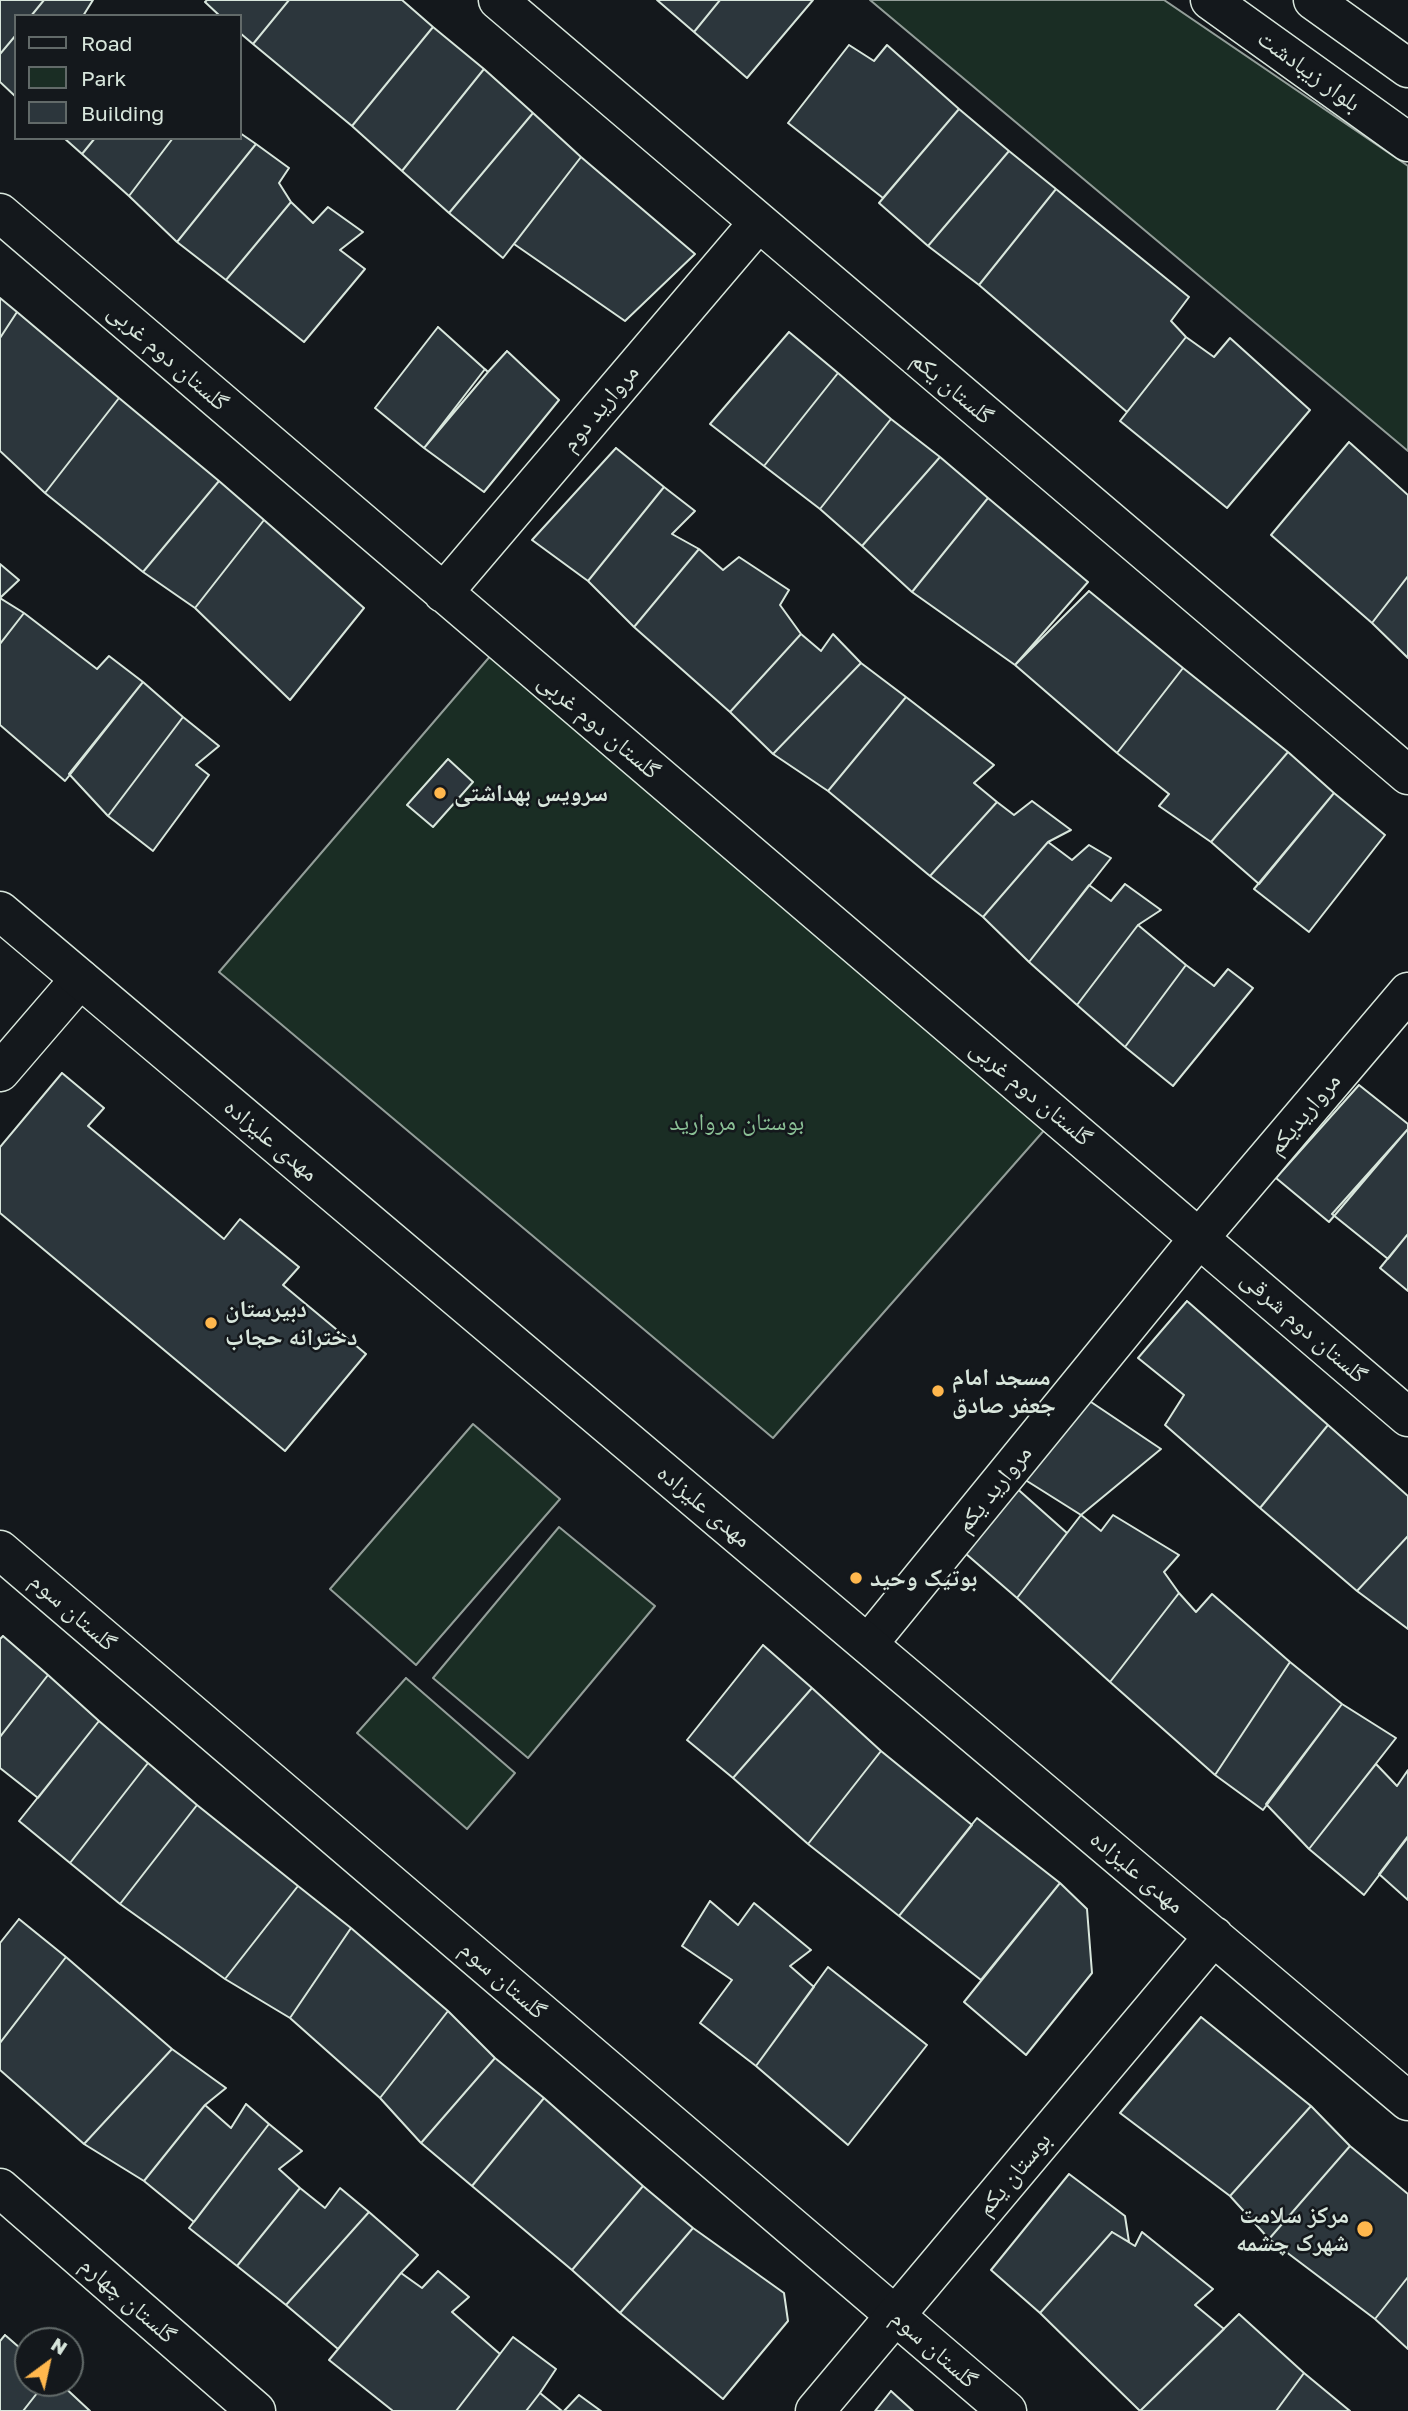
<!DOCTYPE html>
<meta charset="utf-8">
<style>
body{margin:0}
#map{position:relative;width:1408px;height:2411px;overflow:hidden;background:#14181c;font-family:"Golos Text",sans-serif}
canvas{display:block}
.legend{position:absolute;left:14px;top:14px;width:228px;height:126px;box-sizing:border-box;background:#14181c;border:2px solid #626a69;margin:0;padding:9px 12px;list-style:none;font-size:21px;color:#d8e6dc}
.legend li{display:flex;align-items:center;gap:14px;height:35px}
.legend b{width:35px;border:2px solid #626a69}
.north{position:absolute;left:14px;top:2327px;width:70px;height:70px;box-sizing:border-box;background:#14181c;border:2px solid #626a69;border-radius:50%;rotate:33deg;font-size:19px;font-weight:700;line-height:28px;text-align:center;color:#d8e6dc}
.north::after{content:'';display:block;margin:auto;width:24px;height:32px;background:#ffb74d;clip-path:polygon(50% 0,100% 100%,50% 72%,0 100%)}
</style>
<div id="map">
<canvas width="1408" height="2411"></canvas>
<ul class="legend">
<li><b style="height:9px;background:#14181c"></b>Road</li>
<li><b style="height:19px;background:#1a2d24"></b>Park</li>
<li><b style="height:19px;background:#2c363c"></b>Building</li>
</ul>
<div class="north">N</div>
</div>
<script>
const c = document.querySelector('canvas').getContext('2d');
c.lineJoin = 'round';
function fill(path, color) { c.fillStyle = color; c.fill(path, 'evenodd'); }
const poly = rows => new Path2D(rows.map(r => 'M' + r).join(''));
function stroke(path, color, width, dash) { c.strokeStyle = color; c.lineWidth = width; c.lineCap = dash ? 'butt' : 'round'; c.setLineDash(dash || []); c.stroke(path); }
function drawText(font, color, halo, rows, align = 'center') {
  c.font = font + ' "Golos Text","Noto Naskh Arabic",sans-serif'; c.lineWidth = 5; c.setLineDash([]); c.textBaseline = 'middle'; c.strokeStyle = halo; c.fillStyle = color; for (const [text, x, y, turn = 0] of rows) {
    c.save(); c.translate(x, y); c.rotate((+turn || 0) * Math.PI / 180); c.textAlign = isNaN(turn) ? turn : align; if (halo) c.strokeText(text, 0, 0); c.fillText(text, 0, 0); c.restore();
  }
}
const green = poly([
 [870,0,1164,0,1408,166,1408,451,870,0],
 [504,640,1062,1110,773,1438,219,972,504,640],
 [473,1424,560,1499,416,1665,330,1589,473,1424],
 [559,1527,655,1606,528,1758,433,1678,559,1527],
 [406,1678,515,1773,467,1829,357,1733,406,1678]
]);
fill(green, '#1a2d24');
stroke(green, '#939e99', 2);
const building = poly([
 [0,0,44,0,31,16,16,16,16,35,0,54,0,0],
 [44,0,93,0,83,16,31,16,44,0],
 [207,0,289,0,253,44,240,33,240,16,220,16,205,2,207,0],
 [289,0,402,0,433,27,352,126,253,44,289,0],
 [657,0,720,0,694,32,657,0],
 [720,0,813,0,747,78,694,32,720,0],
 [433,27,484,69,402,171,352,126,433,27],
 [16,35,16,97,0,82,0,54,16,35],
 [849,45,874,61,887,45,959,109,883,198,788,123,849,45],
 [484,69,533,113,449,213,402,171,484,69],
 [959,109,1009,151,928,246,879,203,959,109],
 [533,113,581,157,503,258,449,213,533,113],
 [240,133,256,144,177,242,129,196,173,138,240,138,240,133],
 [64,138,95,138,82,154,64,138],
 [95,138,173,138,129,196,82,154,95,138],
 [256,144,289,168,279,183,291,202,226,280,177,242,256,144],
 [1009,151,1056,189,979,285,928,246,1009,151],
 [581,157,695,254,625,321,514,244,581,157],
 [1056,189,1189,297,1171,321,1186,337,1127,412,979,285,1056,189],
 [291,202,313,223,328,207,363,232,340,250,365,269,304,342,226,280,291,202],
 [0,298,17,312,0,338,0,298],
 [17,312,119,398,45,493,0,451,0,338,17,312],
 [438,327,488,372,424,448,375,408,438,327],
 [789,332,838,373,764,466,710,424,789,332],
 [1186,337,1214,357,1230,338,1310,410,1227,508,1120,421,1186,337],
 [507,351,559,400,484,492,424,448,485,369,488,372,507,351],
 [838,373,891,419,820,509,764,466,838,373],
 [119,398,219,481,143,572,45,493,119,398],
 [891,419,940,457,862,546,820,509,891,419],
 [1349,442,1408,495,1408,576,1372,623,1271,535,1349,442],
 [616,448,664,487,588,581,532,540,616,448],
 [940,457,988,498,912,592,862,546,940,457],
 [219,481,264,520,195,608,143,572,219,481],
 [664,487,695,511,672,534,699,549,634,627,588,581,664,487],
 [988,498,1088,582,1015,665,912,592,988,498],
 [264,520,364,608,290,700,195,608,264,520],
 [699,549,723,570,739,557,789,590,780,605,801,634,730,712,634,627,699,549],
 [0,564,19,580,0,598,24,613,0,644,0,564],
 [1408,576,1408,658,1372,623,1408,576],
 [1089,591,1183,668,1117,753,1015,665,1089,591],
 [24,613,97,669,109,656,143,682,65,781,0,725,0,644,24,613],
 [801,634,821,651,833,634,861,663,773,754,730,712,801,634],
 [861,663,906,697,828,791,773,754,861,663],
 [1183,668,1288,752,1211,842,1159,806,1169,794,1117,753,1183,668],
 [143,682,183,717,108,816,69,774,143,682],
 [906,697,994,765,974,783,997,802,930,876,828,791,906,697],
 [183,717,219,746,196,765,209,775,153,851,108,816,183,717],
 [1288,752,1334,793,1259,884,1211,842,1288,752],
 [448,759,473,782,433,827,407,805,448,759],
 [1334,793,1385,835,1309,932,1254,889,1334,793],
 [1032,801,1071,830,1048,842,983,917,930,876,997,802,1014,815,1032,801],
 [1048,842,1072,860,1089,845,1111,858,1029,962,983,917,1048,842],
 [1125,884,1161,910,1138,925,1077,1005,1029,962,1089,885,1111,901,1125,884],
 [1138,925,1186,965,1125,1047,1077,1005,1138,925],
 [1186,965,1214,986,1228,969,1253,988,1173,1086,1125,1047,1186,965],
 [62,1073,104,1108,88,1126,224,1239,240,1219,299,1267,283,1285,366,1354,285,1451,0,1213,0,1147,62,1073],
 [1359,1085,1408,1124,1408,1129,1329,1222,1276,1178,1359,1085],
 [1408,1129,1408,1234,1388,1259,1332,1214,1408,1129],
 [1408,1234,1408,1291,1380,1268,1408,1234],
 [1187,1301,1328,1425,1260,1508,1165,1425,1184,1395,1138,1358,1187,1301],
 [1088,1400,1161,1449,1081,1515,1019,1476,1088,1400],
 [1328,1425,1408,1496,1408,1536,1357,1591,1260,1508,1328,1425],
 [1004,1477,1067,1533,1017,1598,958,1547,1004,1477],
 [1081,1515,1101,1531,1113,1515,1179,1555,1164,1572,1179,1593,1110,1682,1017,1598,1081,1515],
 [1408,1536,1408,1629,1357,1591,1408,1536],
 [1179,1593,1196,1612,1212,1594,1290,1662,1215,1775,1110,1682,1179,1593],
 [3,1636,48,1675,0,1737,0,1639,3,1636],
 [763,1645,812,1688,733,1778,687,1740,763,1645],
 [1290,1662,1342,1704,1263,1810,1215,1775,1290,1662],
 [48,1675,99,1721,38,1798,0,1768,0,1737,48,1675],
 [812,1688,881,1751,808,1844,733,1778,812,1688],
 [1342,1704,1396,1738,1309,1849,1266,1804,1342,1704],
 [99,1721,148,1763,70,1863,19,1821,99,1721],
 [881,1751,972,1825,899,1916,808,1844,881,1751],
 [148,1763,197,1805,120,1904,70,1863,148,1763],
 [1376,1764,1397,1786,1408,1770,1408,1837,1364,1895,1309,1849,1376,1764],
 [197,1805,298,1886,225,1979,120,1904,197,1805],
 [977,1818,1060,1883,981,1980,899,1916,977,1818],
 [1408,1836,1408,1900,1379,1874,1408,1836],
 [1060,1883,1087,1909,1092,1973,1026,2055,964,2002,1060,1883],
 [298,1886,351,1928,290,2018,225,1979,298,1886],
 [710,1901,738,1925,754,1903,811,1950,790,1966,814,1987,756,2066,700,2023,732,1980,682,1946,710,1901],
 [19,1919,66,1957,0,2043,0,1943,19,1919],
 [351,1928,448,2011,380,2098,290,2018,351,1928],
 [66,1957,172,2049,84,2144,0,2070,0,2043,66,1957],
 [828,1967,927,2045,848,2145,756,2066,828,1967],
 [448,2011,495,2058,421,2143,380,2098,448,2011],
 [1201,2017,1311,2106,1230,2196,1120,2113,1201,2017],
 [172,2049,226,2088,205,2105,144,2181,84,2144,172,2049],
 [495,2058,544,2098,472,2186,421,2143,495,2058],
 [544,2098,643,2186,572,2270,472,2186,544,2098],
 [246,2104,269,2124,194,2222,144,2181,205,2105,231,2128,246,2104],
 [1311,2106,1350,2146,1269,2239,1230,2196,1311,2106],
 [269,2124,302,2151,279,2169,300,2188,237,2266,189,2228,269,2124],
 [1350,2146,1408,2194,1408,2277,1375,2319,1269,2239,1350,2146],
 [1069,2174,1125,2216,1129,2242,1112,2232,1040,2313,991,2270,1069,2174],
 [643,2186,693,2228,620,2313,572,2270,643,2186],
 [300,2188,325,2208,340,2188,369,2212,286,2305,237,2266,300,2188],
 [369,2212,418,2255,401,2273,338,2349,286,2305,369,2212],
 [693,2228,784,2293,788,2321,723,2399,620,2313,693,2228],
 [1112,2232,1135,2246,1142,2232,1213,2289,1195,2305,1224,2329,1140,2411,1040,2313,1112,2232],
 [438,2271,469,2297,452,2312,500,2354,456,2411,393,2411,329,2360,401,2273,422,2288,438,2271],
 [1408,2277,1408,2349,1375,2319,1408,2277],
 [1239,2314,1304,2373,1276,2411,1140,2411,1239,2314],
 [5,2335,28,2355,28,2383,45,2383,23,2411,0,2411,0,2341,5,2335],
 [513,2337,556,2369,540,2393,526,2411,456,2411,513,2337],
 [1304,2373,1350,2411,1276,2411,1304,2373],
 [45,2383,60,2383,90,2411,23,2411,45,2383],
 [891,2391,913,2411,875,2411,891,2391],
 [540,2393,562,2411,526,2411,540,2393],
 [579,2395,601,2411,564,2411,579,2395]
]);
fill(building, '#2c363c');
stroke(building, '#d8e6dc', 2);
const minor = poly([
 [498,0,1408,775],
 [0,213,1408,1417],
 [443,593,758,223],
 [0,1072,80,979],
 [0,1550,1007,2411],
 [868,1644,1200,1237,1408,992],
 [0,2188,256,2411]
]);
const tertiary = poly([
 [1210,0,1408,142],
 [1313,0,1408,68],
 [0,911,1408,2101],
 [815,2411,1214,1936]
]);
stroke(minor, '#d8e6dc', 41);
stroke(tertiary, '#d8e6dc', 41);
stroke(minor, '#14181c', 38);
stroke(tertiary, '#14181c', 38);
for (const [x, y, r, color] of [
 [440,793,7,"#ffb74d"],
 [211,1323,7,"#ffb74d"],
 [938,1391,7,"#ffb74d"],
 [856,1578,7,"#ffb74d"],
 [1365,2229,9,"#ffb74d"]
]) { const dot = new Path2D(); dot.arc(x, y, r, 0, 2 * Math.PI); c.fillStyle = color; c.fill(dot); stroke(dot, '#14181c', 2.5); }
drawText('24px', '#d8e6dc', '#14181c', [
 ["بلوار زیبادشت",1309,71,36],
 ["گلستان دوم غربی",168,357,41],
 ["گلستان یکم",952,388,40],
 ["مروارید دوم",600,408,-50],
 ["گلستان دوم غربی",599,726,40],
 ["گلستان دوم غربی",1031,1093,40],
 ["مرواریدیکم",1304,1114,-50],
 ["مهدی علیزاده",271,1140,40],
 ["گلستان دوم شرقی",1304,1327,41],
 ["مروارید یکم",994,1489,-51],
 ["مهدی علیزاده",704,1506,40],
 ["گلستان سوم",73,1612,41],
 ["مهدی علیزاده",1137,1872,40],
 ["گلستان سوم",503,1980,41],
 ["بوستان یکم",1014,2174,-50],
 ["گلستان چهارم",128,2300,41],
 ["گلستان سوم",934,2349,41]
]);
drawText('bold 24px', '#d8e6dc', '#14181c', [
 ["سرویس بهداشتی",454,793],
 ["دبیرستان",225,1309],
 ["دخترانه حجاب",225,1337],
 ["مسجد امام",952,1377],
 ["جعفر صادق",952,1405],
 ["بوتیک وحید",870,1578],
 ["مرکز سلامت",1349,2215,"right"],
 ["شهرک چشمه",1349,2243,"right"]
], 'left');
drawText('24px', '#8ac095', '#14181c', [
 ["بوستان مروارید",737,1122]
]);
</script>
